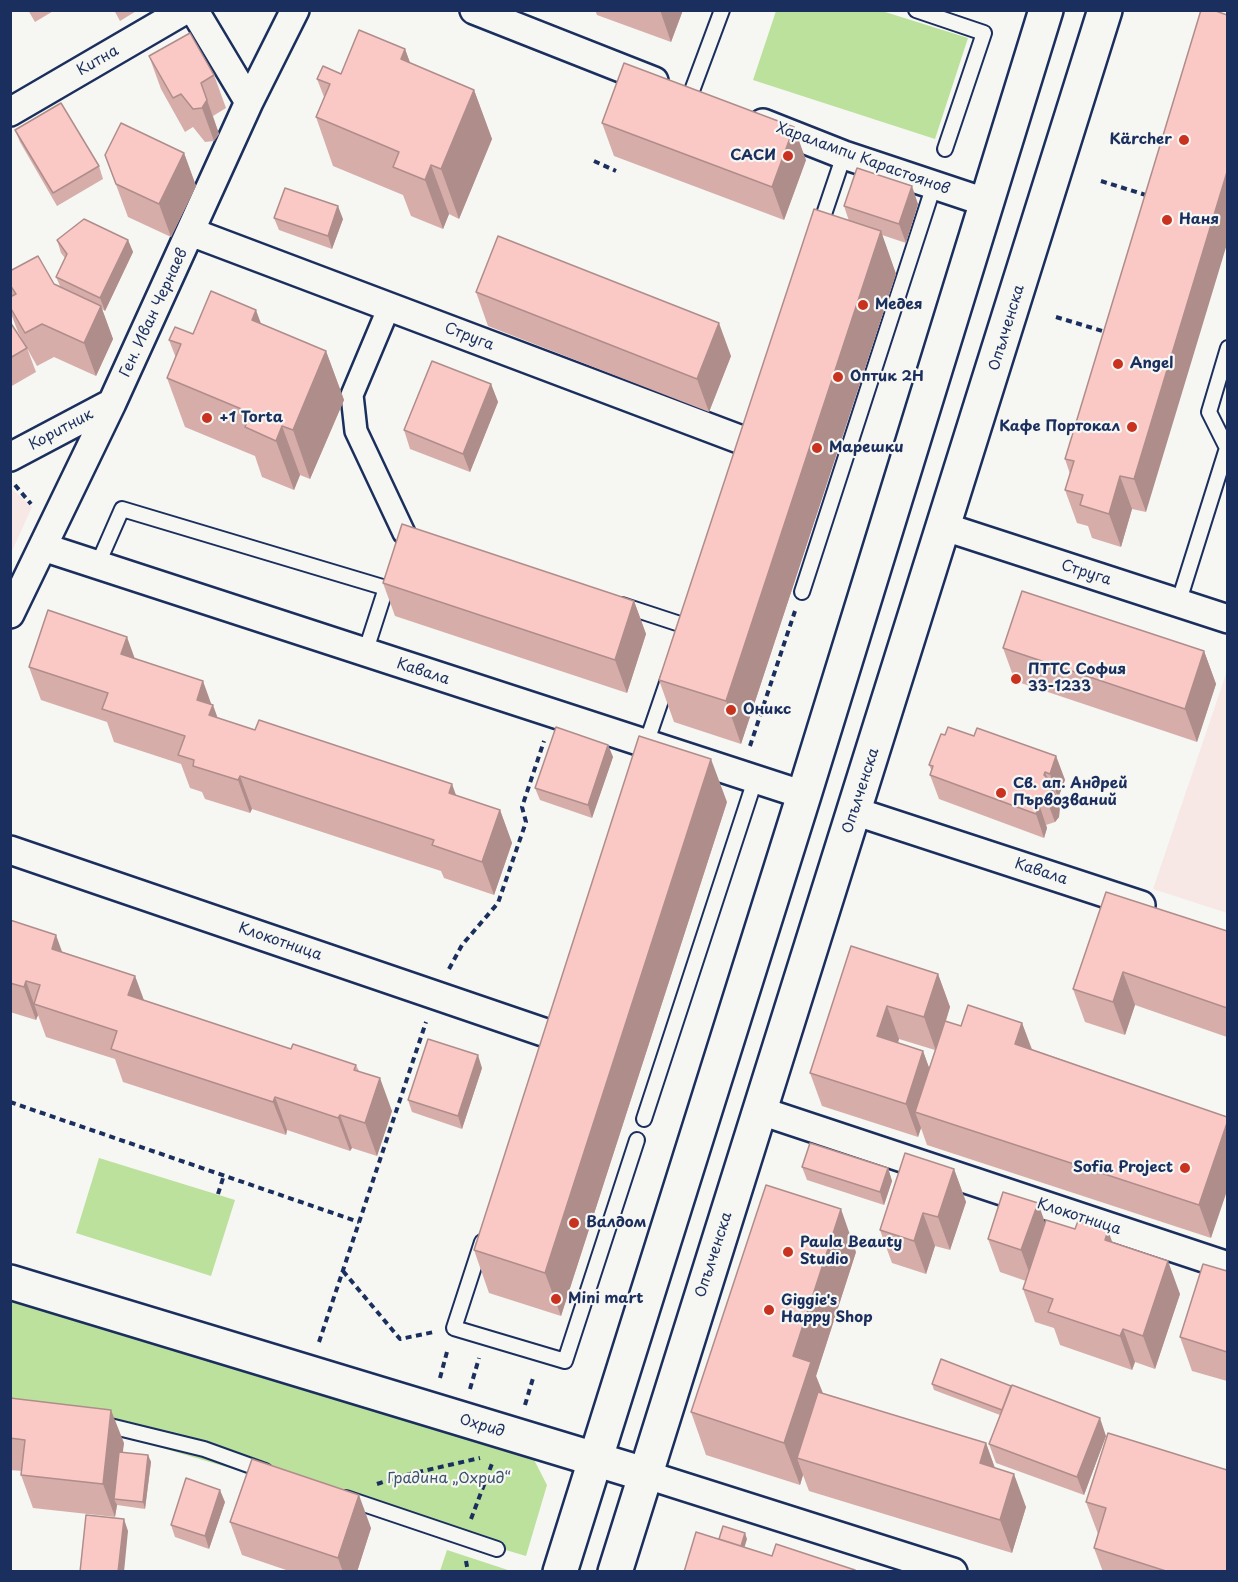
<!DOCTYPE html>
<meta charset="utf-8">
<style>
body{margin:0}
#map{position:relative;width:1238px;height:1582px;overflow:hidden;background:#f6f6f2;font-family:"Playpen Sans",sans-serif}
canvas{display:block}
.frame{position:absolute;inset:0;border:12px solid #1b2f5e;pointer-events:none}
</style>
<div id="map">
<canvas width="1238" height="1582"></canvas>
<div class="frame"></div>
</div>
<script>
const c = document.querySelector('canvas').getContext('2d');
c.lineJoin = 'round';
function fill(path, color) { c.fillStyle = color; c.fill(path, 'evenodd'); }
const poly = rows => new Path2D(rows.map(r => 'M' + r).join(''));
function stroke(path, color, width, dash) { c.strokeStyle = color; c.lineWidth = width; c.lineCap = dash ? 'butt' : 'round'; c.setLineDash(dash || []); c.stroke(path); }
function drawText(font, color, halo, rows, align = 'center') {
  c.font = font + ' "Playpen Sans",sans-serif'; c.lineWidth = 4.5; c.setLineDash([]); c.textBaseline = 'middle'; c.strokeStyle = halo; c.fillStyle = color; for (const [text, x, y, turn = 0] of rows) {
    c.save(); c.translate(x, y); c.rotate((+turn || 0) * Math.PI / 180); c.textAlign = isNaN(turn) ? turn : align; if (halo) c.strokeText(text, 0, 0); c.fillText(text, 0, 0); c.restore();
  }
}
fill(poly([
 [11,488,32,507,11,553],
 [1227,671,1228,913,1227,913,1153,889]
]), '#f7e8e5');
fill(poly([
 [776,11,882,11,968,38,935,139,753,80],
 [99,1158,235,1200,211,1276,76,1233],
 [10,1296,528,1448,547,1485,526,1556,11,1403],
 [447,1550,511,1571,440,1571]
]), '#bbe19c');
const service = poly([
 [916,10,984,33,945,149],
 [690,96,722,10],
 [819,229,844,155],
 [97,566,122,509,386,588,365,653],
 [802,592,934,185],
 [1178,604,1227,448,1209,412,1228,348],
 [622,605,686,626],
 [645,747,669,677],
 [644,1119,755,780],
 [482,1242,454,1328,565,1361,637,1140],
 [102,1424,204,1449,265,1471],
 [346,1498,497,1549]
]);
const pedestrian = poly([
 [389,307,352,395,356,431,404,533]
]);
const minor = poly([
 [194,10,249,102],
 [474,10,654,81],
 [10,112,185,10],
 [763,123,844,155,985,202],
 [191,232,747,442],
 [10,457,112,403],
 [945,527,1228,619],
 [43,547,804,795],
 [10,614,112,403,249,102,295,10],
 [854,811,1141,905],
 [10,850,549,1034],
 [761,1111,1228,1266],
 [644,1474,953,1572]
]);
const tertiary = poly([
 [10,1282,644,1474]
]);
const primary = poly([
 [560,1572,804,795,1046,10],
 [615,1572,1105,10]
]);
stroke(service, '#1b2f5e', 18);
stroke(pedestrian, '#1b2f5e', 26);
stroke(minor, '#1b2f5e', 32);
stroke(tertiary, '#1b2f5e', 38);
stroke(primary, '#1b2f5e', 38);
stroke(poly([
 [594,161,616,171],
 [1101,181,1149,196],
 [1056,317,1106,332],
 [15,485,31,504],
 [750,746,795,611],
 [449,969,462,945,498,903,526,822,522,807,544,741],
 [10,1102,359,1222],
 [218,1194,224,1175],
 [343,1271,400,1339,434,1332],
 [319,1342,426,1022],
 [440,1378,448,1348],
 [470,1389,479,1358],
 [525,1405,534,1375],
 [377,1484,401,1476,480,1458],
 [471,1519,493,1461],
 [466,1561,468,1572]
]), '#1b2f5e', 4, [6, 4.5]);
stroke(service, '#f6f6f2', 14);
stroke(pedestrian, '#f6f6f2', 21);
stroke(minor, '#f6f6f2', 27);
stroke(tertiary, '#f6f6f2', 33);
stroke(primary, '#f6f6f2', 33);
fill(poly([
 [28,10,55,10,35,22],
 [114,10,138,10,120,21],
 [595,10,683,10,671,42,597,15],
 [1201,10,1146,512,1132,509,1121,547,1092,538,1088,526,1077,523,1065,490,1070,474,1065,459],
 [405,49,410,63,474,90,492,139,459,219,449,214,443,229,411,216,403,195,333,166,316,117,324,97,317,79,341,74],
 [149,56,214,75,226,108,213,116,219,134,214,141,205,142,193,127,185,132,161,89],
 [602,123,806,160,784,220,614,156],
 [15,130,99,166,103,179,57,206,20,142],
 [184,153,196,186,171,237,128,217,105,155],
 [918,204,906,243,882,235,896,274,741,744,674,722,659,680,849,221,844,206],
 [274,218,343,219,332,249,279,230],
 [57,240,128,240,133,252,105,311,102,309,113,339,96,376,54,357,37,366,18,332,10,311,10,297,12,295,10,291,10,271,54,284,60,286,56,277,65,258,61,253],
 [476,292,731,356,709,412,488,326],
 [10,322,27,348,36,372,10,387],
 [261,324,326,351,344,400,310,479,300,475,294,490,262,477,255,456,185,427,167,378,176,358,169,340,193,334],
 [491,384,498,402,470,472,410,449,404,430],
 [383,583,634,601,646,634,627,693,395,616],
 [1003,648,1204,651,1216,684,1197,742,1015,681],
 [135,658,211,704,217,718,500,810,512,843,494,895,444,878,441,871,252,809,250,813,205,799,202,792,190,788,181,764,114,742,107,722,41,700,29,667],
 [945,735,974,736,1056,756,1065,780,1058,798,1056,797,1060,806,1059,817,1055,822,1046,825,1047,828,1044,838,939,799,930,775,932,771,929,765],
 [608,745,613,757,592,818,540,800,535,788],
 [727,802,561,1316,489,1293,474,1250],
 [10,920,63,952,135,976,144,1000,291,1049,356,1065,359,1071,392,1111,377,1156,352,1148,350,1151,287,1130,286,1135,123,1082,115,1059,46,1037,38,1015,36,1020,10,1012],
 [1227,931,1227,1037,1135,1005,1125,1035,1085,1022,1073,989],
 [851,946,938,974,950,1007,946,1021,961,1026,1022,1023,1032,1049,1227,1117,1211,1238,927,1145,921,1128,918,1137,822,1106,810,1073],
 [899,1039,935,1050,929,1068,923,1051,898,1043],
 [482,1068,462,1129,412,1112,408,1100],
 [802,1167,888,1168,892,1181,884,1205,807,1180],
 [954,1169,966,1202,950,1250,935,1246,926,1274,892,1263,880,1230],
 [1045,1223,1112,1243,1180,1294,1155,1369,1135,1362,1132,1370,1060,1345,1054,1328,1035,1322,1023,1289,1026,1281,1000,1272,988,1239],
 [856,1252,816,1376,823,1393,986,1443,995,1468,1026,1507,1012,1553,809,1491,803,1475,800,1485,706,1455,691,1412],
 [1227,1271,1227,1381,1192,1371,1180,1337],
 [932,1384,1106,1436,1084,1495,996,1463,989,1444,1000,1415,934,1390],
 [10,1398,124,1443,122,1453,148,1455,151,1462,145,1509,117,1505,115,1517,33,1508,21,1475,22,1471,10,1470],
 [1227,1470,1227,1572,1103,1572,1094,1548,1098,1534,1086,1502],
 [225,1502,209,1549,175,1537,171,1525],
 [230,1522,371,1528,357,1572,292,1572,242,1555]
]), '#d7adaa');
fill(poly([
 [660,10,683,10,671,42],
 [405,49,423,98,401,59],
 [201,83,219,134,214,141,202,108],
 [474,90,492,139,459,219,441,169],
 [794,127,806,160,784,220,772,187],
 [184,153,196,186,171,237,159,204],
 [431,165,449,214,443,229,425,180],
 [1227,172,1227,244,1146,512,1134,479],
 [912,186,918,204,906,243,899,224],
 [338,206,343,219,332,249,328,236],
 [881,231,896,274,741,744,726,701],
 [128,240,133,252,105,311,100,298],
 [101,306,113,339,96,376,84,343],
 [256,310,274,359,252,320],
 [719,323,731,356,709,412,697,379],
 [326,351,344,400,310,479,293,430],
 [491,384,498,402,470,472,463,454],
 [282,426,300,475,294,490,276,441],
 [1120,476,1132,509,1121,547,1109,514],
 [634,601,646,634,627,693,615,660],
 [127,637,139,670,121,654],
 [1204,651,1216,684,1197,742,1185,709],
 [203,681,212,706,213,705,225,738,197,700],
 [608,745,613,757,592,818,588,805],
 [1056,756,1065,780,1058,798,1050,774],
 [711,759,727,802,561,1316,545,1273],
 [1045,772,1051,788,1051,782,1060,806,1059,817,1055,822,1046,798,1044,775],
 [240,776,252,809,250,813,238,780],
 [452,784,464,817,449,793],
 [1039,804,1047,828,1044,838,1036,814],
 [500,810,512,843,494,895,482,862],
 [56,935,68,968,52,949],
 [1123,972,1135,1005,1125,1035,1113,1002],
 [938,974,950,1007,936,1051,924,1017],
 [135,976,147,1009,128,995],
 [26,981,38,1015,36,1020,24,987],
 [887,1006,899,1039,889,1069,877,1036],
 [1022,1023,1034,1056,1015,1044],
 [923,1051,935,1084,915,1112,921,1128,918,1137,906,1104],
 [478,1055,482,1068,462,1129,458,1116],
 [380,1078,392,1111,377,1156,365,1123],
 [275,1097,287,1130,286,1135,273,1102],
 [340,1115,352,1148,350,1151,338,1118],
 [1227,1123,1227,1191,1211,1238,1199,1205],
 [888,1168,892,1181,884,1205,880,1192],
 [954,1169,966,1202,950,1250,938,1217],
 [1038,1203,1050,1236,1033,1283,1021,1250],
 [841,1209,856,1252,816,1376,827,1404,797,1458,803,1475,800,1485,784,1443,793,1356],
 [923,1213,935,1246,926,1274,914,1241],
 [1108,1230,1120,1264,1105,1240],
 [1168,1261,1180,1294,1155,1369,1143,1336],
 [1123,1329,1135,1362,1132,1370,1120,1336],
 [111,1410,124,1443,117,1499,114,1499,117,1505,115,1517,103,1484],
 [1100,1418,1106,1436,1084,1495,1077,1477],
 [986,1443,998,1477,980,1463],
 [148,1455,151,1462,145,1509,143,1502],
 [1014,1474,1026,1507,1012,1553,1000,1520],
 [220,1490,225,1502,209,1549,205,1536],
 [359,1495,371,1528,357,1572,343,1572,338,1558],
 [124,1519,128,1531,124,1572,118,1572],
 [745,1533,747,1539,737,1572,733,1572]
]), '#af8d8b');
const building = poly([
 [1201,10,1213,10,1227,15,1227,172,1134,479,1120,476,1109,514,1080,505,1083,495,1065,490,1074,461,1065,459,1201,10],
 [359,30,405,49,401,59,474,90,441,169,431,165,425,180,393,167,399,152,316,117,330,84,317,79,323,66,341,74,359,30],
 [190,33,214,75,201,83,207,100,202,108,193,109,181,94,173,98,149,56,190,33],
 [624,63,794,127,772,187,602,123,624,63],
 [61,103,99,166,53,193,15,130,61,103],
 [121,123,184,153,159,204,116,184,105,155,121,123],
 [857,168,912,186,899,224,844,206,857,168],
 [285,188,338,206,328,236,274,218,285,188],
 [814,209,881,231,726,701,659,680,814,209],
 [84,219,128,240,100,298,56,277,67,254,57,240,84,219],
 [498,236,719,323,697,379,476,292,498,236],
 [38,256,54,284,101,306,84,343,42,324,25,333,10,307,10,297,16,294,10,285,10,271,38,256],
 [211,291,256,310,252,320,326,351,293,430,282,426,276,441,245,427,251,413,167,378,181,344,169,340,175,327,193,334,211,291],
 [10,322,27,348,10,358,10,322],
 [432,361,491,384,463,454,404,430,432,361],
 [402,524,634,601,615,660,383,583,402,524],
 [1022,591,1204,651,1185,709,1003,648,1022,591],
 [48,610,127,637,121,654,203,681,197,700,213,705,209,715,255,730,259,720,452,784,449,793,500,810,482,862,432,845,434,840,240,776,238,780,193,766,194,760,178,755,185,736,102,709,108,693,29,667,48,610],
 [556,727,608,745,588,805,535,788,556,727],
 [948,727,974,736,977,728,1056,756,1050,774,1045,772,1044,775,1051,782,1050,793,1046,798,1034,802,1039,804,1036,814,930,775,933,766,929,765,941,734,945,735,948,727],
 [639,736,711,759,545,1273,474,1250,639,736],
 [1106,892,1227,931,1227,1008,1123,972,1113,1002,1073,989,1106,892],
 [10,920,56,935,52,949,135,976,128,995,291,1049,293,1044,356,1065,354,1070,380,1078,365,1123,340,1115,338,1118,275,1097,273,1102,111,1049,117,1031,34,1004,40,985,26,981,24,987,10,983,10,920],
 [851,946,938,974,924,1017,887,1006,877,1036,923,1051,906,1104,810,1073,851,946],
 [968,1005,1022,1023,1015,1044,1227,1117,1227,1123,1199,1205,915,1112,945,1021,961,1026,968,1005],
 [428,1039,478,1055,458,1116,408,1100,428,1039],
 [810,1143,888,1168,880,1192,802,1167,810,1143],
 [905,1153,954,1169,938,1217,923,1213,914,1241,880,1230,905,1153],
 [766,1185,841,1209,793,1356,811,1362,784,1443,691,1412,766,1185],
 [1003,1192,1038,1203,1021,1250,988,1239,1003,1192],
 [1046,1220,1075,1229,1078,1221,1108,1230,1105,1240,1168,1261,1143,1336,1123,1329,1120,1336,1048,1312,1053,1299,1023,1289,1046,1220],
 [1203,1264,1227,1271,1227,1352,1180,1337,1203,1264],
 [941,1359,1011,1386,1002,1410,932,1384,941,1359],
 [1012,1385,1100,1418,1077,1477,989,1444,1012,1385],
 [818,1392,986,1443,980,1463,1014,1474,1000,1520,797,1458,818,1392],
 [10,1398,111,1410,103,1484,21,1475,25,1440,10,1438,10,1398],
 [1108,1433,1227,1470,1227,1572,1169,1572,1094,1548,1106,1508,1086,1502,1108,1433],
 [119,1452,148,1455,143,1502,114,1499,119,1452],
 [252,1459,359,1495,338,1558,230,1522,252,1459],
 [186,1478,220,1490,205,1536,171,1525,186,1478],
 [86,1515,124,1519,118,1572,80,1572,86,1515],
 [723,1526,745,1533,741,1546,719,1539,723,1526],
 [696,1532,772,1556,776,1544,855,1570,854,1572,684,1572,696,1532]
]);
fill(building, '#fac9c6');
stroke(building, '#af8d8b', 1.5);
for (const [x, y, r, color] of [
 [1184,140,6,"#c8321e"],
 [788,156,6,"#c8321e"],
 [1167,220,6,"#c8321e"],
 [863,305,6,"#c8321e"],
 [1118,364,6,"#c8321e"],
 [838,377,6,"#c8321e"],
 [207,418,6,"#c8321e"],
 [1132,427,6,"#c8321e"],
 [817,448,6,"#c8321e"],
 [1016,679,6,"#c8321e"],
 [731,710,6,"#c8321e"],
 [1001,793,6,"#c8321e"],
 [1185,1168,6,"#c8321e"],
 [574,1223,6,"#c8321e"],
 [788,1252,6,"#c8321e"],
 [556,1299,6,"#c8321e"],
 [769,1310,6,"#c8321e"]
]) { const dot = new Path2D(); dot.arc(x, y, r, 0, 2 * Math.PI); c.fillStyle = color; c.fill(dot); stroke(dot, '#f6f6f2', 2); }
drawText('15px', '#1b2f5e', '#f6f6f2', [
 ["Китна",98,61,-30],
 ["Харалампи Карастоянов",863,159,20],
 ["Ген. Иван Чернаев",154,313,-65],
 ["Опълченска",1007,328,-73],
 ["Струга",469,337,21],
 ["Коритник",61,430,-28],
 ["Струга",1086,573,18],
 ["Кавала",423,672,18],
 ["Опълченска",861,791,-72],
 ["Кавала",1041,872,18],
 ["Клокотница",280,942,19],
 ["Клокотница",1079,1217,18],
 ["Опълченска",714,1255,-72],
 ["Охрид",482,1426,17]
]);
drawText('bold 15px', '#1b2f5e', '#f6f6f2', [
 ["Kärcher",1172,140,"right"],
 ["САСИ",776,156,"right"],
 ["Наня",1179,220],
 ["Медея",875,305],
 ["Angel",1130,364],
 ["Оптик 2Н",850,377],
 ["+1 Torta",219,418],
 ["Кафе Портокал",1120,427,"right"],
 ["Марешки",829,448],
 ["ПТТС София",1028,670],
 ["33-1233",1028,687],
 ["Оникс",743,710],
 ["Св. ап. Андрей",1013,784],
 ["Първозваний",1013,801],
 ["Sofia Project",1173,1168,"right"],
 ["Валдом",586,1223],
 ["Paula Beauty",800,1243],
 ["Studio",800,1260],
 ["Mini mart",568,1299],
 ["Giggie's",781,1301],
 ["Happy Shop",781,1318]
], 'left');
drawText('15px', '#3b536a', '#f6f6f2', [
 ["Градина „Охрид“",449,1479]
]);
</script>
